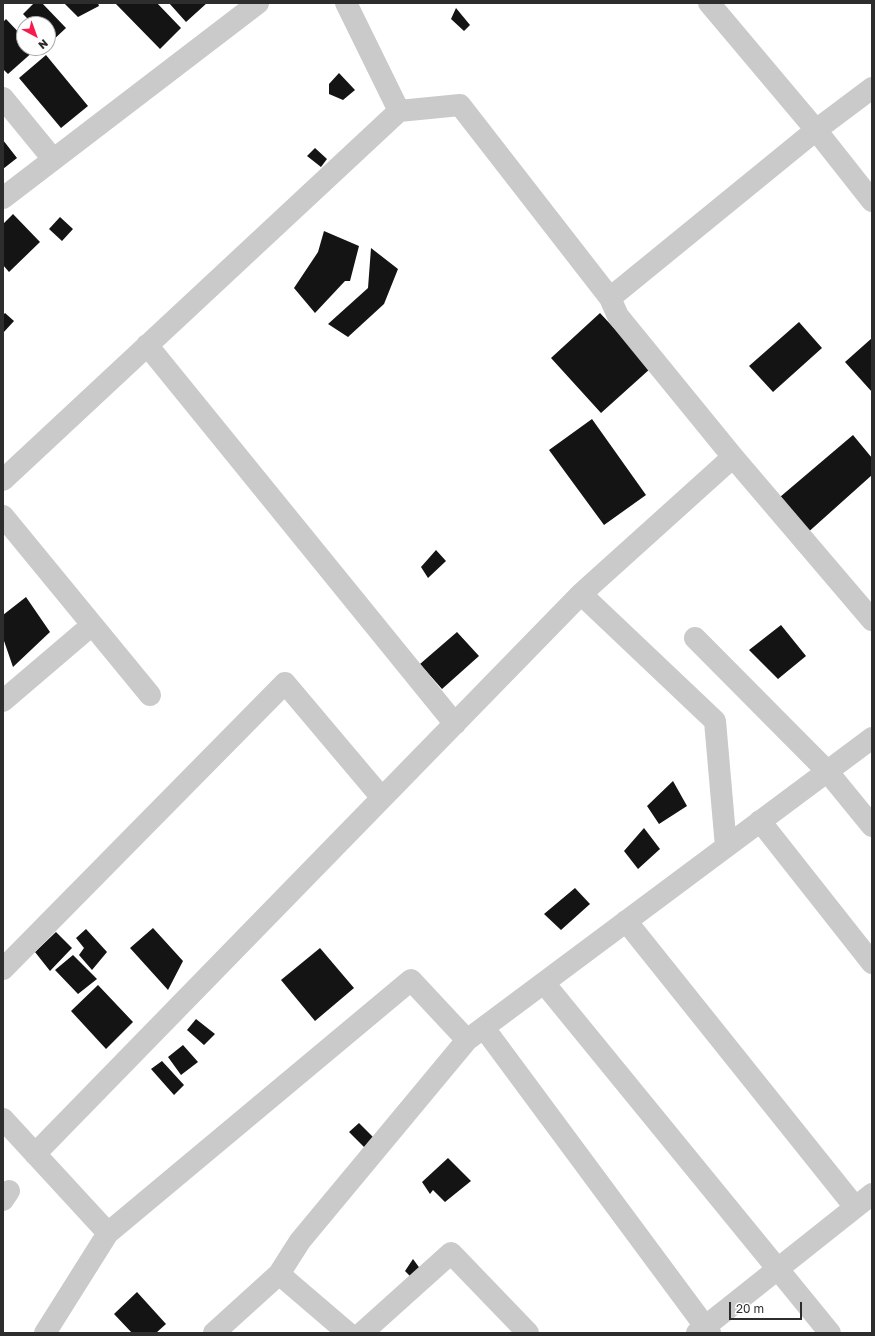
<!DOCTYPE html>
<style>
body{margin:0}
#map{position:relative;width:875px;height:1336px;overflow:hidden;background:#fff;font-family:"Golos Text",sans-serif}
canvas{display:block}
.frame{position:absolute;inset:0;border:4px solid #2d2d2d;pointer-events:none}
.north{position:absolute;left:16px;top:16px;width:40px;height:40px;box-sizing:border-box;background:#fff;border:1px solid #ababab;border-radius:50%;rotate:139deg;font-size:11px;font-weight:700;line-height:16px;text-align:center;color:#2d2d2d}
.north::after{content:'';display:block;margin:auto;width:14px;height:18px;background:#f71c4c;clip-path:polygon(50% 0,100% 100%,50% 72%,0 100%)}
.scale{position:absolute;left:729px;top:1302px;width:73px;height:18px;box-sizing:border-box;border:2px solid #2d2d2d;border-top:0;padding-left:5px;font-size:12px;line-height:14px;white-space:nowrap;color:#2d2d2d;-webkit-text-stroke:3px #fff;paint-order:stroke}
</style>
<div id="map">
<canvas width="875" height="1336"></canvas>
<div class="frame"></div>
<div class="north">N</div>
<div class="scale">20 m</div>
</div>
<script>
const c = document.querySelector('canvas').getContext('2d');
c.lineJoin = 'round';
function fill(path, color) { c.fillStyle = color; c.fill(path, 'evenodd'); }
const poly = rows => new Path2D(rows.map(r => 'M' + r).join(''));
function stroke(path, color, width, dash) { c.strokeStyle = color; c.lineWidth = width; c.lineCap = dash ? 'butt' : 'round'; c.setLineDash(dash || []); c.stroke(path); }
fill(poly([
 [34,3,42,3,66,28,51,42,48,39,48,24,33,24,23,14],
 [64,3,98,3,99,6,78,17],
 [115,3,157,3,181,28,160,49],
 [169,3,207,3,186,22],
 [456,8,470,25,464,31,451,19],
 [6,19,24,38,24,48,33,48,35,50,8,74,3,69,3,22],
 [46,55,88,106,61,128,19,78],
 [339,73,355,90,343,100,329,94,329,84],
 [3,140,17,158,3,169],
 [315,148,327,159,321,167,307,156],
 [13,214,40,242,9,272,3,265,3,224],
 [60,217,73,229,62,241,49,229],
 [324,231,359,246,350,281,345,281,315,313,294,288,318,252],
 [371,248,398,269,384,304,348,337,328,324,368,288],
 [5,313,14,321,3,333,3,315],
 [600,313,651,368,601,413,551,358],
 [799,322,822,348,773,392,749,366],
 [872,338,872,392,845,362],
 [592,419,646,495,604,525,549,450],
 [853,435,872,458,872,475,805,535,780,497],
 [436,550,446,561,428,578,421,567],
 [26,597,50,632,13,667,3,638,3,615],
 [781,625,806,656,778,679,749,650],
 [457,632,479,656,442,689,420,664],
 [673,781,687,806,659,824,647,806],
 [644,828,660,849,638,869,624,851],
 [575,888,590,904,561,930,544,914],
 [153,928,183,961,168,990,130,948],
 [86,929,107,952,92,970,79,955,84,948,76,938],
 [56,932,72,948,50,971,35,952],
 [320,948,354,988,315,1021,281,980],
 [73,955,97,979,78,994,55,970],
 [98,985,133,1022,106,1049,71,1011],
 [196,1019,215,1034,204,1045,187,1030],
 [183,1045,198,1062,181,1075,168,1057],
 [162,1061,184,1085,174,1095,151,1069],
 [359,1123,377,1141,367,1150,349,1132],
 [448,1158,471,1181,445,1202,433,1190,430,1194,422,1182],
 [413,1259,421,1270,414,1280,405,1271],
 [137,1292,166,1324,156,1333,132,1333,114,1314]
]), '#141414');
stroke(poly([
 [709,3,816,130,872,201],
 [3,98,53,159],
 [399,111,460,105,610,298,618,316,733,457,872,620],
 [3,198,258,3],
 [610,298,816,130,872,88],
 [147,345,455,724],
 [3,480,399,111,346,3],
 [3,516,150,695],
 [581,594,715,721,726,847],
 [695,638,827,771,872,826],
 [3,701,92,625],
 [760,821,872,963],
 [626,921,855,1207],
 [3,969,285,683,382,798],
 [544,983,830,1333],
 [484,1028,710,1333],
 [3,1119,108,1233],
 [35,1154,581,594,733,457],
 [3,1200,9,1191],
 [279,1274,348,1333],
 [45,1333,108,1233,411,980,467,1040,872,738],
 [214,1333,279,1274,300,1241,467,1040],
 [362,1333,451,1253,528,1333],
 [697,1333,872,1194]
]), '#cacaca', 22);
</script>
